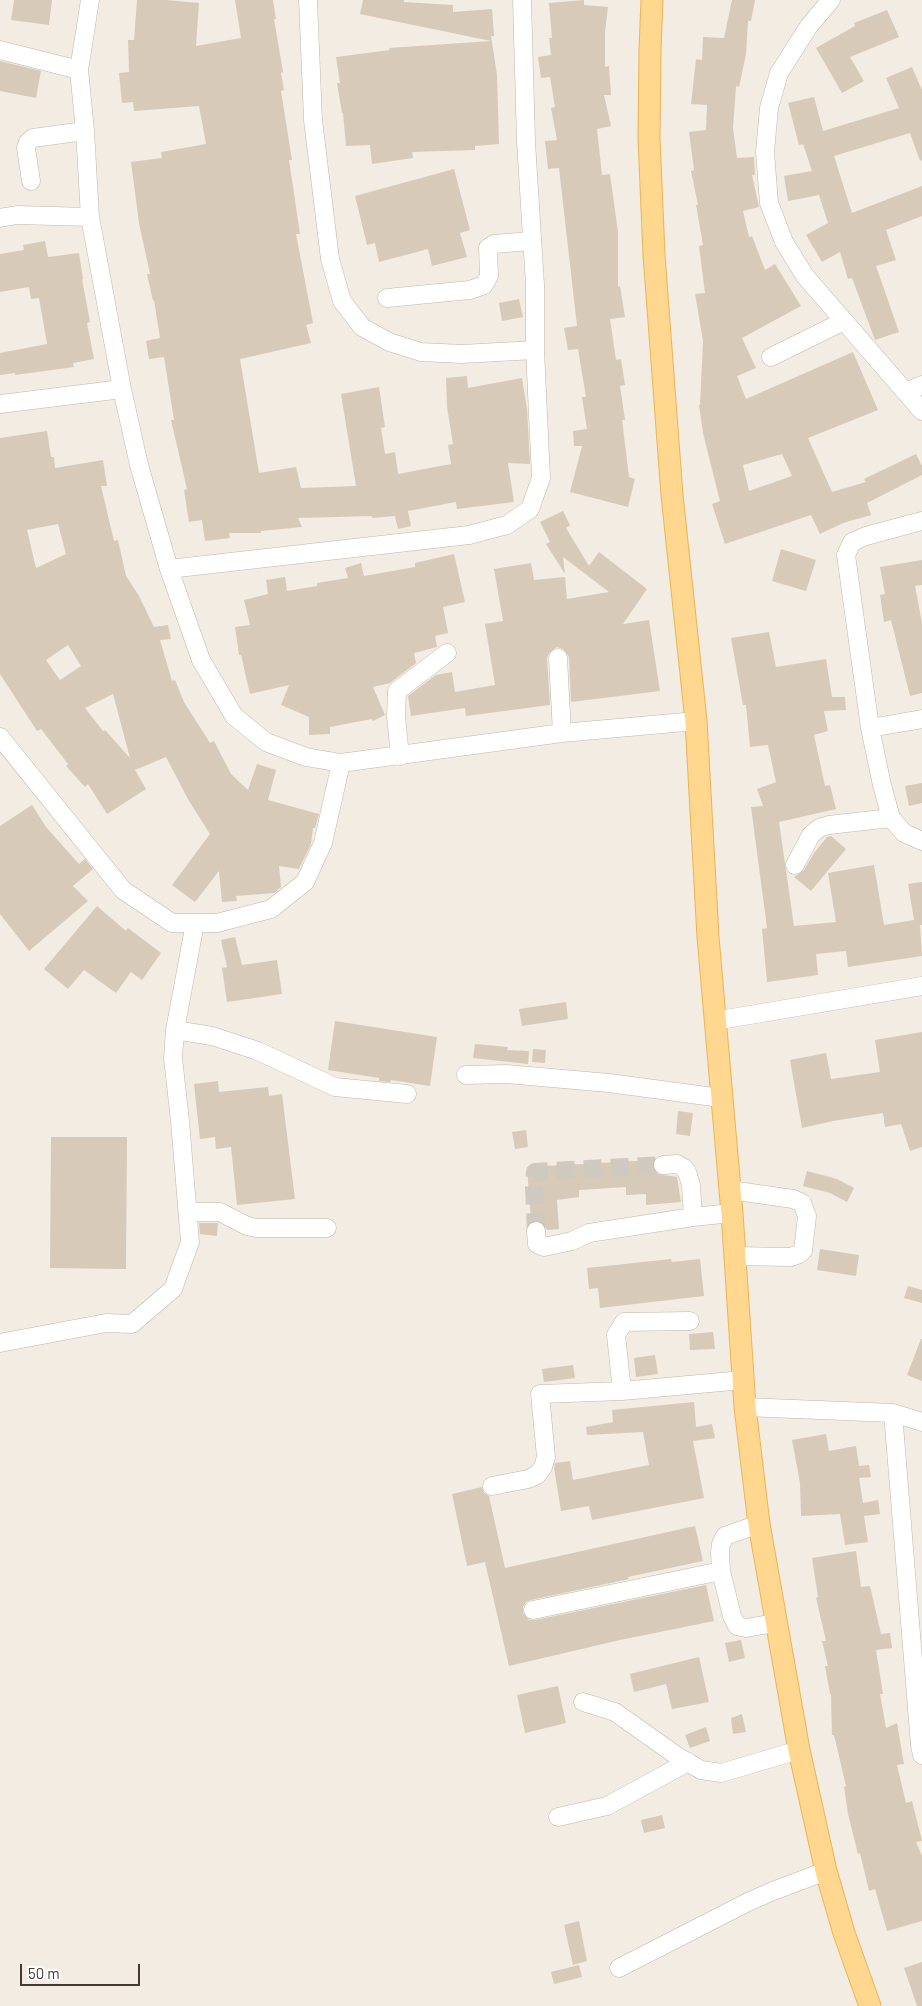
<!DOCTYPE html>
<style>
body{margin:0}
#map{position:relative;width:922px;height:2006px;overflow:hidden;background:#f2ece2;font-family:Barlow,sans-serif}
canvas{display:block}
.scale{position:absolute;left:20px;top:1964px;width:120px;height:22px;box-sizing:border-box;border:2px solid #443c32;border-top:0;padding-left:6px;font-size:15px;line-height:18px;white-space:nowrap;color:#443c32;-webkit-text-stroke:4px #fff;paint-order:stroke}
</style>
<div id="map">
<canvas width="922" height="2006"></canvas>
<div class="scale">50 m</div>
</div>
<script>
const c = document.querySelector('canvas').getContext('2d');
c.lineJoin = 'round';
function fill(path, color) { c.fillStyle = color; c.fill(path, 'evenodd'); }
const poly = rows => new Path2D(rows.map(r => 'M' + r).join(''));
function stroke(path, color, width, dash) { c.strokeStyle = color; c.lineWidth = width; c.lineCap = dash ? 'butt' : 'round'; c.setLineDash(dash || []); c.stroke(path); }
fill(poly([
 [14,0,52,0,49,25,11,20],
 [137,0,166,0,199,3,196,46,241,38,235,0,273,0,276,19,274,19,283,72,281,73,284,90,281,91,292,160,289,160,300,234,296,234,313,323,306,325,311,343,240,359,259,473,296,467,301,488,356,486,341,394,379,387,385,427,381,428,385,454,395,452,398,474,451,464,448,445,453,444,447,407,446,378,467,376,468,388,522,378,527,409,530,464,508,463,514,502,457,509,456,502,408,511,411,526,398,529,395,516,372,518,372,516,298,518,302,527,261,531,261,533,229,533,230,538,205,541,202,520,189,522,184,490,187,489,171,420,174,420,164,357,149,359,146,341,160,338,154,300,153,301,147,274,150,274,139,223,131,162,162,158,161,152,206,144,199,106,134,111,133,102,122,103,119,73,129,72,128,40,134,40],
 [363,0,404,0,404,2,453,5,453,12,492,9,494,36,491,36,497,75,499,144,475,146,475,150,412,152,413,158,372,164,370,145,346,146,343,113,342,113,337,83,340,83,336,57,390,50,389,48,491,41,360,14],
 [584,0,584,5,608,7,605,32,605,67,609,66,611,95,604,95,611,126,597,129,602,175,610,174,618,232,618,287,620,286,625,317,610,319,616,360,621,359,625,385,620,386,625,420,622,420,629,477,635,479,628,507,570,492,582,446,574,446,573,431,587,429,582,397,586,397,578,349,568,350,564,328,577,326,559,168,548,169,545,141,557,140,551,108,555,107,550,77,541,78,538,57,551,55,549,38,552,38,549,3],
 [732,0,755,0,751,21,748,21,746,54,739,87,736,86,733,128,737,158,754,157,755,175,752,175,759,207,743,211,749,237,752,236,765,270,775,264,801,306,742,338,756,368,737,376,746,399,853,352,878,410,808,438,832,492,866,482,864,479,916,454,922,466,922,475,867,503,871,515,843,523,820,534,811,515,725,544,712,504,720,501,703,433,699,405,700,405,703,341,695,294,705,293,699,246,703,245,696,205,698,205,691,171,694,170,689,132,706,130,707,105,691,104,696,59,702,60,703,37,724,38],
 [782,454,792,476,749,491,743,465],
 [887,10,899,37,850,57,864,81,842,93,816,48,855,26,854,23],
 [0,61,41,71,36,98,0,91],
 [912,67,922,90,922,160,920,161,910,133,834,156,852,213,922,186,922,216,886,230,896,260,876,266,899,332,875,340,852,278,848,279,840,252,822,262,806,235,828,223,819,195,788,201,784,176,812,171,803,144,799,145,788,103,814,97,823,131,899,108,886,78],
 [454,169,470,230,460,233,467,257,432,266,428,249,379,262,375,243,367,245,355,196],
 [45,241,48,257,79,253,83,279,82,279,90,322,87,323,94,359,73,363,74,367,15,375,15,373,0,375,0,353,47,344,39,298,31,299,29,287,0,292,0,254,24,250,23,245],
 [519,299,523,317,502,321,499,303],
 [47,431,51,457,54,457,55,468,103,460,107,486,101,486,114,541,118,540,126,576,139,596,154,627,168,625,171,639,160,640,172,681,175,680,184,702,210,743,214,741,231,774,248,790,257,764,276,770,268,800,319,814,315,828,313,828,311,844,299,869,279,866,281,887,274,893,236,896,237,901,222,902,219,871,195,902,172,885,210,834,189,801,166,757,135,770,146,789,107,814,88,784,85,787,66,766,68,764,41,729,37,731,0,674,0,438],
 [58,524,66,554,36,568,27,530],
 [68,645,81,666,60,680,46,660],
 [113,694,130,758,105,730,103,731,85,708],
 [563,511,570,525,566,528,589,566,599,552,647,589,623,624,649,620,660,691,571,702,569,657,563,649,557,647,549,653,547,658,550,705,466,716,465,708,411,716,408,696,436,675,452,672,455,692,495,685,485,624,503,621,494,569,531,563,534,580,565,577,567,599,609,592,563,557,565,574,546,544,550,542,540,522],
 [781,549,816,560,806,591,772,581],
 [454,554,465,602,443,607,448,633,435,636,437,647,414,653,416,663,390,683,373,687,385,715,373,721,372,719,330,727,330,734,309,735,309,717,281,705,289,685,250,694,241,655,239,655,235,627,250,625,244,600,268,594,266,580,285,577,287,591,317,586,317,583,348,578,345,568,361,563,364,576,415,567,415,563],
 [922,560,922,585,915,586,922,623,922,693,910,696,891,620,884,622,880,595,885,594,880,567],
 [769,632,776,667,826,659,832,697,845,697,846,710,824,711,828,731,814,735,825,786,830,785,836,809,779,822,794,926,836,922,828,873,874,865,884,925,914,920,908,884,922,882,922,925,920,925,922,956,848,967,846,951,816,954,818,975,767,982,762,929,767,928,751,807,763,806,757,789,776,782,768,745,750,747,746,705,743,705,731,638],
 [922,783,922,803,909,806,905,786],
 [32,805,46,827,79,864,85,859,93,869,73,886,88,901,29,951,0,914,0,826],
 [831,836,846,849,811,891,794,877,804,870,814,853,827,837],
 [97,906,126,931,128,928,161,953,142,980,131,972,116,993,84,970,68,989,44,969],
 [235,937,242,965,277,960,282,994,227,1002,222,968,227,967,221,940],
 [566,1002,568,1019,522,1026,519,1009],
 [335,1021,437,1037,430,1086,391,1080,390,1082,379,1081,379,1078,328,1070],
 [922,1032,922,1147,910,1151,901,1124,885,1127,883,1113,833,1121,802,1128,790,1060,826,1053,831,1079,880,1072,875,1040],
 [475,1044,508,1047,507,1050,529,1051,528,1064,473,1058],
 [533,1049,546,1050,545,1063,532,1062],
 [218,1081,219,1092,268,1087,269,1096,282,1094,295,1199,237,1205,231,1147,216,1149,215,1137,200,1139,194,1084],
 [678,1111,693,1113,690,1136,676,1134],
 [526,1130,528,1147,515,1149,512,1132],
 [51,1137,127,1137,126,1269,50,1268],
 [654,1160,652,1166,658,1174,677,1177,681,1202,646,1205,646,1194,626,1195,626,1187,579,1190,579,1197,557,1200,559,1229,547,1230,541,1222,531,1222,527,1167],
 [807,1171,837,1179,854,1188,847,1202,830,1193,803,1186],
 [199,1223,218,1223,217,1236,200,1234],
 [820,1249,859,1255,856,1276,817,1270],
 [671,1259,672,1262,700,1259,704,1296,600,1308,598,1288,589,1289,587,1268],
 [908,1286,922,1290,922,1303,904,1298],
 [713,1332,715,1349,690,1350,689,1334],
 [921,1339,922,1339,922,1381,907,1375],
 [655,1355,658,1374,636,1377,634,1358],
 [573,1365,575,1378,544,1382,542,1369],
 [694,1402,696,1427,712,1424,715,1438,693,1441,704,1498,592,1520,589,1506,561,1511,554,1468,555,1463,570,1461,573,1480,649,1465,643,1432,587,1435,586,1427,613,1422,612,1410],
 [826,1434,829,1451,856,1446,859,1466,869,1465,871,1477,859,1478,863,1503,878,1500,880,1514,864,1516,868,1542,845,1545,840,1514,801,1516,800,1483,792,1440],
 [482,1487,484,1493,489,1496,505,1568,695,1526,703,1561,628,1577,629,1579,531,1600,526,1602,523,1607,523,1613,529,1620,535,1620,706,1585,714,1621,620,1640,509,1666,485,1562,467,1566,452,1494],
 [856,1551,861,1587,870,1586,881,1634,890,1633,892,1648,876,1650,883,1694,880,1694,886,1728,897,1723,904,1764,897,1765,906,1803,912,1801,922,1841,916,1842,922,1856,922,1921,887,1931,875,1889,869,1891,860,1853,858,1854,848,1814,844,1787,846,1786,834,1735,832,1735,831,1694,830,1694,825,1666,828,1666,822,1641,826,1641,816,1598,818,1597,812,1558],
 [741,1640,745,1658,729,1662,725,1643],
 [699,1657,709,1702,672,1709,666,1684,634,1692,630,1674],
 [558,1686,566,1723,525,1733,517,1695],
 [742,1714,746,1732,733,1734,731,1718],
 [706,1727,710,1741,690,1748,685,1735],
 [662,1815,665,1828,644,1833,641,1820],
 [579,1921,587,1961,573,1965,564,1925],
 [922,1962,922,2006,917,2006,904,1968],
 [579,1965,582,1977,554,1984,551,1972]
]), '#d7cab9');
stroke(poly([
 [536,1231,534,1186,535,1172,663,1165]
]), '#cfc9bf', 18, [18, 9]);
const minor = poly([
 [90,0,79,70,85,131,90,217,122,389,139,465,169,569,201,660,234,716,266,742,306,757,341,763,562,733,696,721],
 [308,0,313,120,330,259,342,301,362,327,389,342,421,352,462,354,535,350],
 [831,0,809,26,779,73,769,108,765,152,769,203,784,242,805,276,922,411],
 [0,50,79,70],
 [31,181,26,148,28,142,33,138,85,131],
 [0,218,17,215,90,217],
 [387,298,470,290,484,285,489,276,488,248,494,244,532,241],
 [771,357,844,321],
 [906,392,922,385],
 [0,404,122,389],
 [922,521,866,536,852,542,846,555,870,728,882,785,891,818,904,833,922,841],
 [169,569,469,535,507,525,530,509,541,478,535,350,535,285,526,142,522,0],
 [558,658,562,733],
 [870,728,922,719],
 [0,737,123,890,172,923,217,923,271,909,305,882,323,843,341,763],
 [400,756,396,717,397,691,447,653],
 [795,865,811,835,819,828,829,825,891,818],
 [714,1021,922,986],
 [175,1030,212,1036,258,1051,335,1087,407,1094],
 [466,1075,506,1074,541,1077,609,1083,721,1098],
 [663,1165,677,1164,684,1168,687,1172,691,1185,693,1217],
 [730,1190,793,1199,802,1203,807,1216,803,1251,799,1254,791,1257,734,1256],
 [188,1212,220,1212,247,1226,256,1228,327,1228],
 [536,1231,537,1244,544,1247,572,1241,589,1233,693,1217,732,1213],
 [0,1343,106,1323,132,1324,173,1289,190,1242,180,1121,173,1058,175,1030,195,923],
 [622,1391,616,1335,624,1322,690,1321],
 [745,1407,893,1413,922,1422],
 [893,1413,920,1745,922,1755],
 [492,1486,528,1479,537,1475,543,1467,546,1457,540,1394,622,1391,743,1380],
 [759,1524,725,1536,721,1544,720,1553,721,1571,732,1616,737,1626,746,1628,775,1623],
 [533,1610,721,1571],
 [583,1702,615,1712,677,1756,701,1770,721,1773,799,1750],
 [558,1817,607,1806,688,1762],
 [619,1968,748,1902,773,1891,826,1871]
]);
const major = poly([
 [652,0,650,50,649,138,654,255,672,495,696,721,708,937,732,1213,745,1407,759,1524,799,1750,826,1871,844,1933,870,2006]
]);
stroke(minor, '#c1b6a7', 19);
stroke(major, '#eab457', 23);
stroke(minor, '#fff', 18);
stroke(major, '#ffd78e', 21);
</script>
